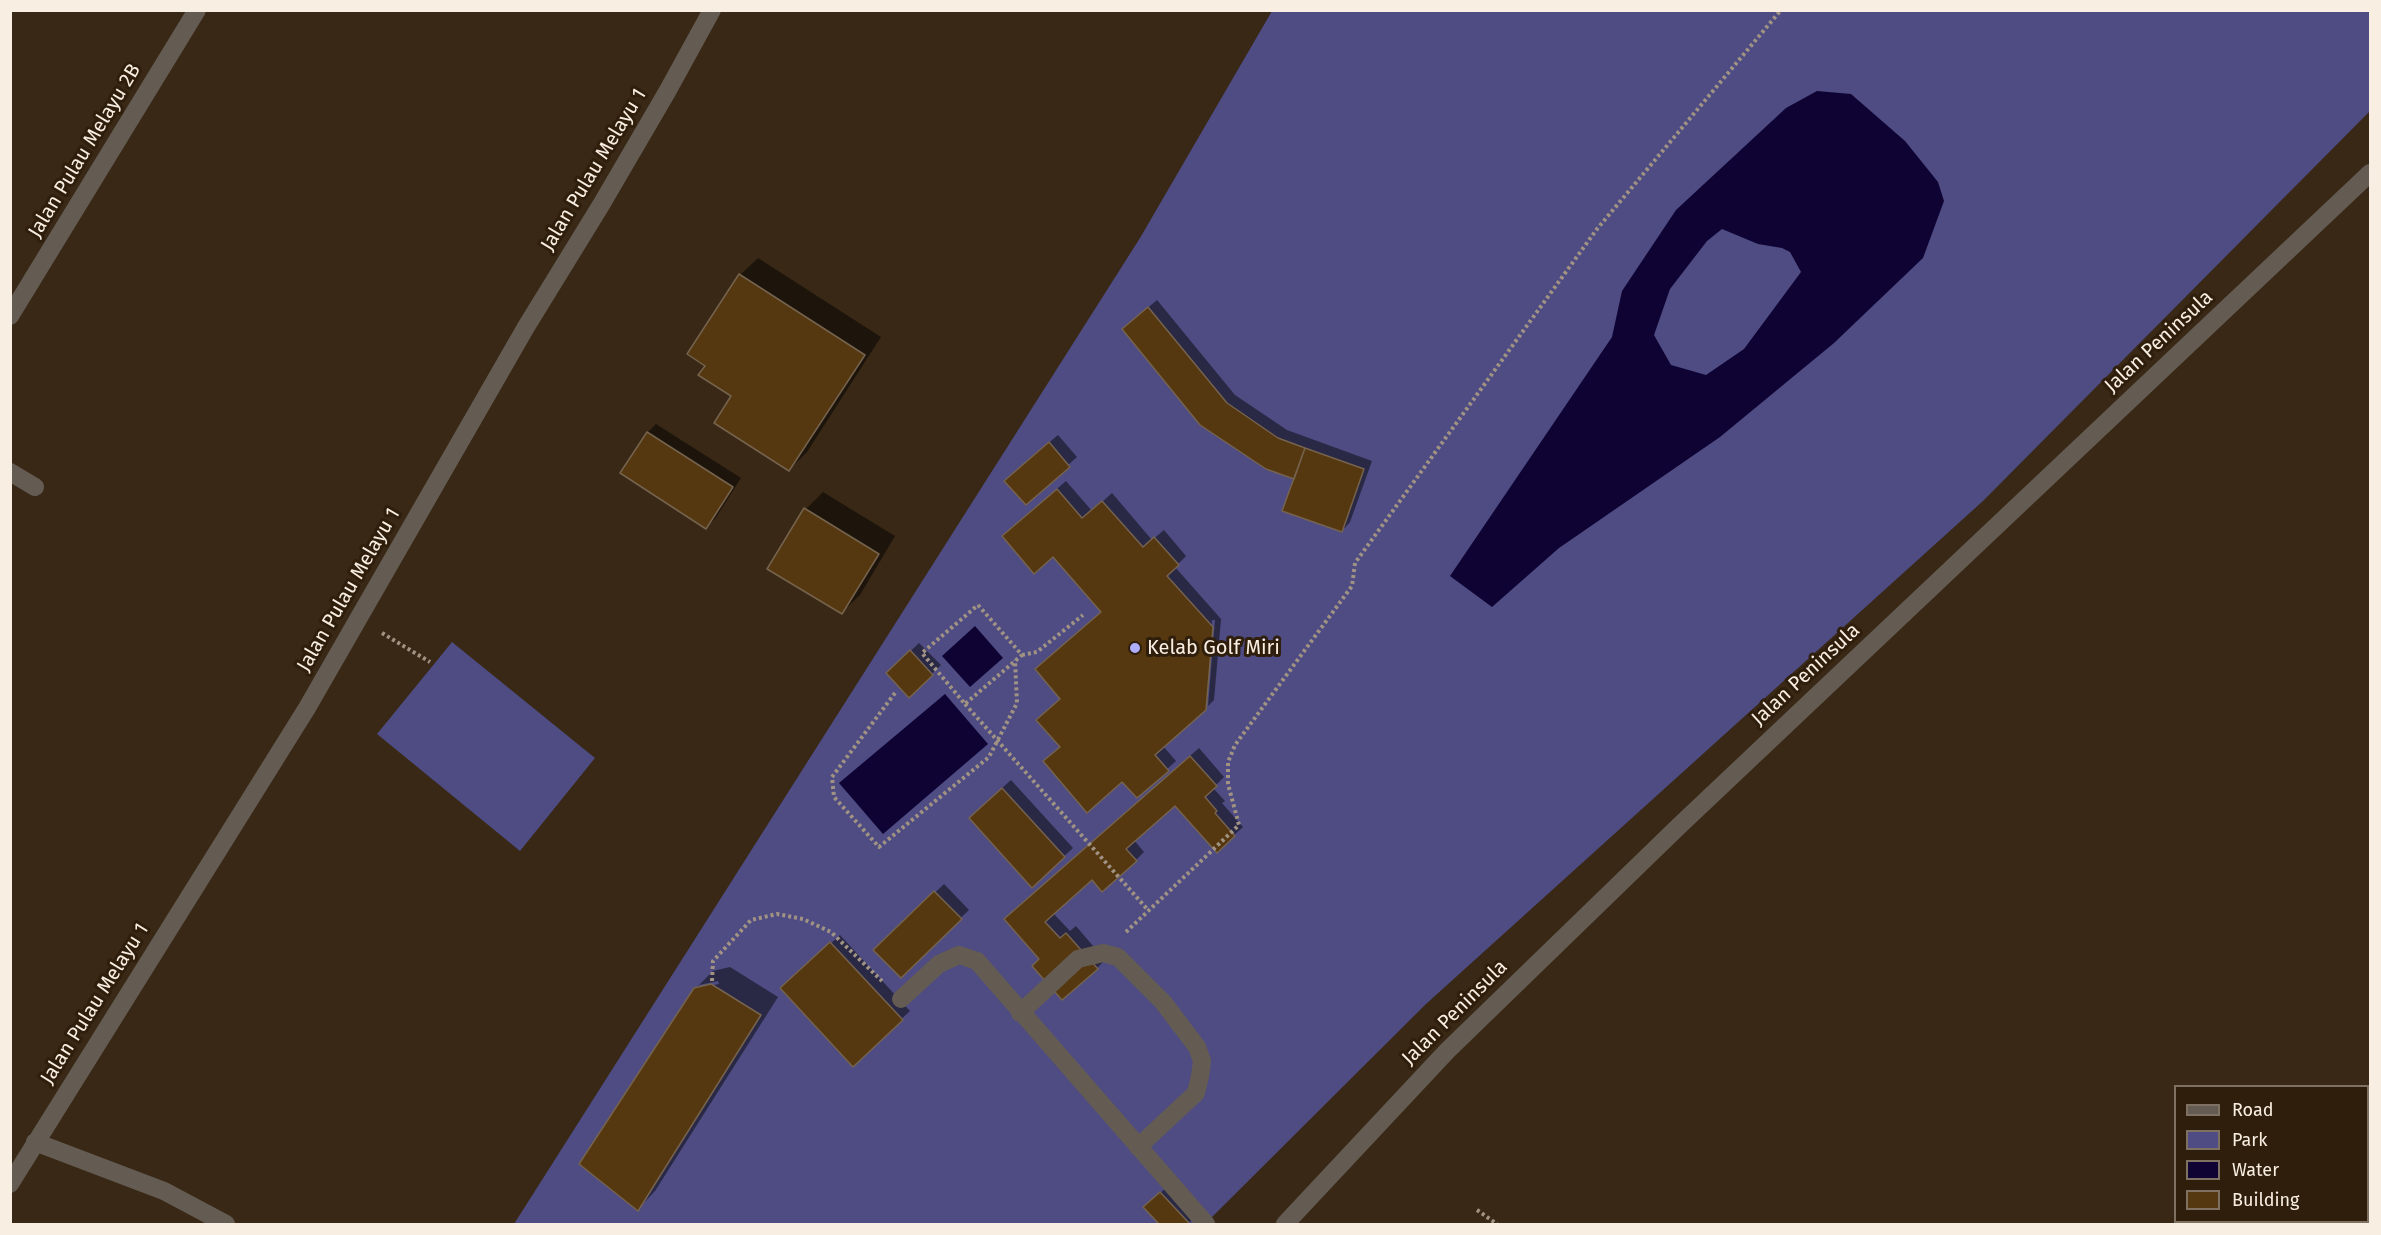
<!DOCTYPE html>
<style>
body{margin:0}
#map{position:relative;width:2381px;height:1235px;overflow:hidden;background:#382815;font-family:"Fira Sans",sans-serif}
canvas{display:block}
.frame{position:absolute;inset:0;border:12px solid #f9eee2;pointer-events:none}
.legend{position:absolute;left:2174px;top:1085px;width:195px;height:138px;box-sizing:border-box;background:#2e1e0b;border:2px solid #7f7161;margin:0;padding:8px 10px;list-style:none;font-size:18px;color:#f9eee2}
.legend li{display:flex;align-items:center;gap:12px;height:30px}
.legend b{width:30px;border:2px solid #7f7161}
</style>
<div id="map">
<canvas width="2381" height="1235"></canvas>
<div class="frame"></div>
<ul class="legend">
<li><b style="height:8px;background:#645c53"></b>Road</li>
<li><b style="height:16px;background:#4e4c82"></b>Park</li>
<li><b style="height:16px;background:#0f0334"></b>Water</li>
<li><b style="height:16px;background:#553710"></b>Building</li>
</ul>
</div>
<script>
const c = document.querySelector('canvas').getContext('2d');
c.lineJoin = 'round';
function fill(path, color) { c.fillStyle = color; c.fill(path, 'evenodd'); }
const poly = rows => new Path2D(rows.map(r => 'M' + r).join(''));
function stroke(path, color, width, dash) { c.strokeStyle = color; c.lineWidth = width; c.lineCap = dash ? 'butt' : 'round'; c.setLineDash(dash || []); c.stroke(path); }
function drawText(font, color, halo, rows, align = 'center') {
  c.font = font + ' "Fira Sans",sans-serif'; c.lineWidth = 6; c.setLineDash([]); c.textBaseline = 'middle'; c.strokeStyle = halo; c.fillStyle = color; for (const [text, x, y, turn = 0] of rows) {
    c.save(); c.translate(x, y); c.rotate((+turn || 0) * Math.PI / 180); c.textAlign = isNaN(turn) ? turn : align; if (halo) c.strokeText(text, 0, 0); c.fillText(text, 0, 0); c.restore();
  }
}
fill(poly([
 [1272,11,2370,11,2370,111,1983,501,1426,1004,1205,1224,514,1224,1140,238],
 [452,642,595,758,520,851,377,734]
]), '#4e4c82');
fill(poly([
 [1817,91,1851,94,1905,141,1938,182,1944,201,1923,258,1834,343,1720,437,1559,548,1492,607,1450,576,1612,337,1622,291,1676,210,1786,108],
 [1722,229,1758,244,1782,248,1790,252,1801,272,1744,349,1706,375,1671,365,1654,335,1670,289,1707,241],
 [975,626,1003,658,970,687,942,656],
 [945,694,988,744,883,834,839,783]
]), '#0f0334');
fill(poly([
 [758,258,881,337,807,452,789,470,733,396,707,365,740,275],
 [1157,300,1235,395,1287,430,1372,461,1350,522,1342,531,1295,478,1132,321],
 [656,424,741,478,715,519,706,527,648,432],
 [1058,435,1077,457,1026,503,1014,472],
 [1066,481,1092,511,1112,493,1152,540,1164,530,1186,556,1175,567,1221,619,1214,700,1208,706,1215,620,1212,620,1204,710,1163,746,1176,761,1137,796,1123,780,1061,747,1062,698,1102,611,1053,555,1012,528],
 [823,492,895,536,860,595,842,612,806,509],
 [919,643,941,665,909,696,888,673],
 [1199,748,1224,777,1213,788,1225,801,1222,803,1243,827,1234,835,1175,804,1134,840,1144,852,1136,860,1092,878,1053,913,1070,931,1076,926,1105,960,1097,968,1041,959,1014,911],
 [1011,780,1073,848,1032,886,979,809],
 [944,884,969,910,901,975,875,950],
 [840,935,910,1011,853,1064,790,980],
 [730,967,778,997,655,1191,638,1209,695,989,713,971],
 [718,981,719,984,699,988,699,985],
 [1169,1185,1197,1215,1188,1224,1161,1224,1145,1207]
]), '#0007');
const building = poly([
 [739,274,865,355,789,471,714,423,731,396,698,375,705,366,687,354,739,274],
 [1148,307,1227,403,1278,438,1305,448,1294,479,1266,469,1200,425,1122,329,1148,307],
 [647,432,733,487,706,529,620,473,647,432],
 [1049,442,1070,467,1026,505,1004,481,1049,442],
 [1305,448,1364,469,1342,532,1282,511,1305,448],
 [1057,489,1082,518,1102,501,1143,547,1154,537,1179,565,1167,576,1213,627,1206,710,1155,755,1169,771,1137,798,1122,782,1087,813,1043,761,1060,747,1036,720,1060,699,1035,669,1101,612,1053,557,1034,574,1002,536,1057,489],
 [804,508,879,554,842,614,767,569,804,508],
 [910,650,933,675,909,698,886,673,910,650],
 [1190,756,1217,786,1205,797,1217,811,1215,813,1235,836,1217,853,1175,806,1126,849,1137,861,1102,892,1092,880,1045,922,1060,938,1066,933,1098,969,1062,1000,1032,966,1039,959,1004,919,1190,756],
 [1002,788,1065,857,1032,888,969,818,1002,788],
 [934,891,962,919,901,978,873,950,934,891],
 [830,942,903,1020,853,1067,780,988,830,942],
 [711,984,761,1015,638,1211,579,1164,694,988,711,984],
 [1160,1192,1190,1224,1159,1224,1143,1207,1160,1192]
]);
fill(building, '#553710');
stroke(building, '#75634e', 1.5);
stroke(poly([
 [978,605,1022,655,965,704,922,653,978,605],
 [382,633,430,662],
 [1022,655,1037,652,1083,615],
 [895,693,832,777,834,797,879,847,989,757,1017,703,1015,660],
 [965,704,1148,910],
 [1126,932,1239,825,1228,784,1228,762,1235,745,1352,586,1355,563,1597,229,1781,10],
 [712,981,713,961,751,920,777,914,803,919,831,932,882,981],
 [1477,1210,1497,1224]
]), '#a19384', 4, [3, 3]);
stroke(poly([
 [901,999,939,964,959,955,977,961,1206,1224],
 [1020,1013,1078,959,1103,953,1118,957,1163,1002,1197,1047,1202,1061,1200,1076,1196,1093,1138,1147]
]), '#645c53', 18);
stroke(poly([
 [10,316,197,10],
 [10,472,35,487],
 [35,1142,164,1191,226,1224],
 [10,1184,307,708,526,327,601,205,667,92,712,10],
 [1285,1224,1447,1051,1679,826,2370,173]
]), '#645c53', 18);
for (const [x, y, r, color] of [
 [1135,648,6,"#afaefa"]
]) { const dot = new Path2D(); dot.arc(x, y, r, 0, 2 * Math.PI); c.fillStyle = color; c.fill(dot); stroke(dot, '#2e1e0b', 2); }
drawText('20px', '#f9eee2', '#2e1e0b', [
 ["Jalan Pulau Melayu 2B",85,151,-59],
 ["Jalan Pulau Melayu 1",594,170,-59],
 ["Jalan Peninsula",2159,342,-43],
 ["Jalan Pulau Melayu 1",349,590,-60],
 ["Jalan Peninsula",1806,675,-43],
 ["Jalan Pulau Melayu 1",95,1004,-58],
 ["Jalan Peninsula",1455,1013,-45]
]);
drawText('20px', '#f9eee2', '#2e1e0b', [
 ["Kelab Golf Miri",1147,648]
], 'left');
</script>
